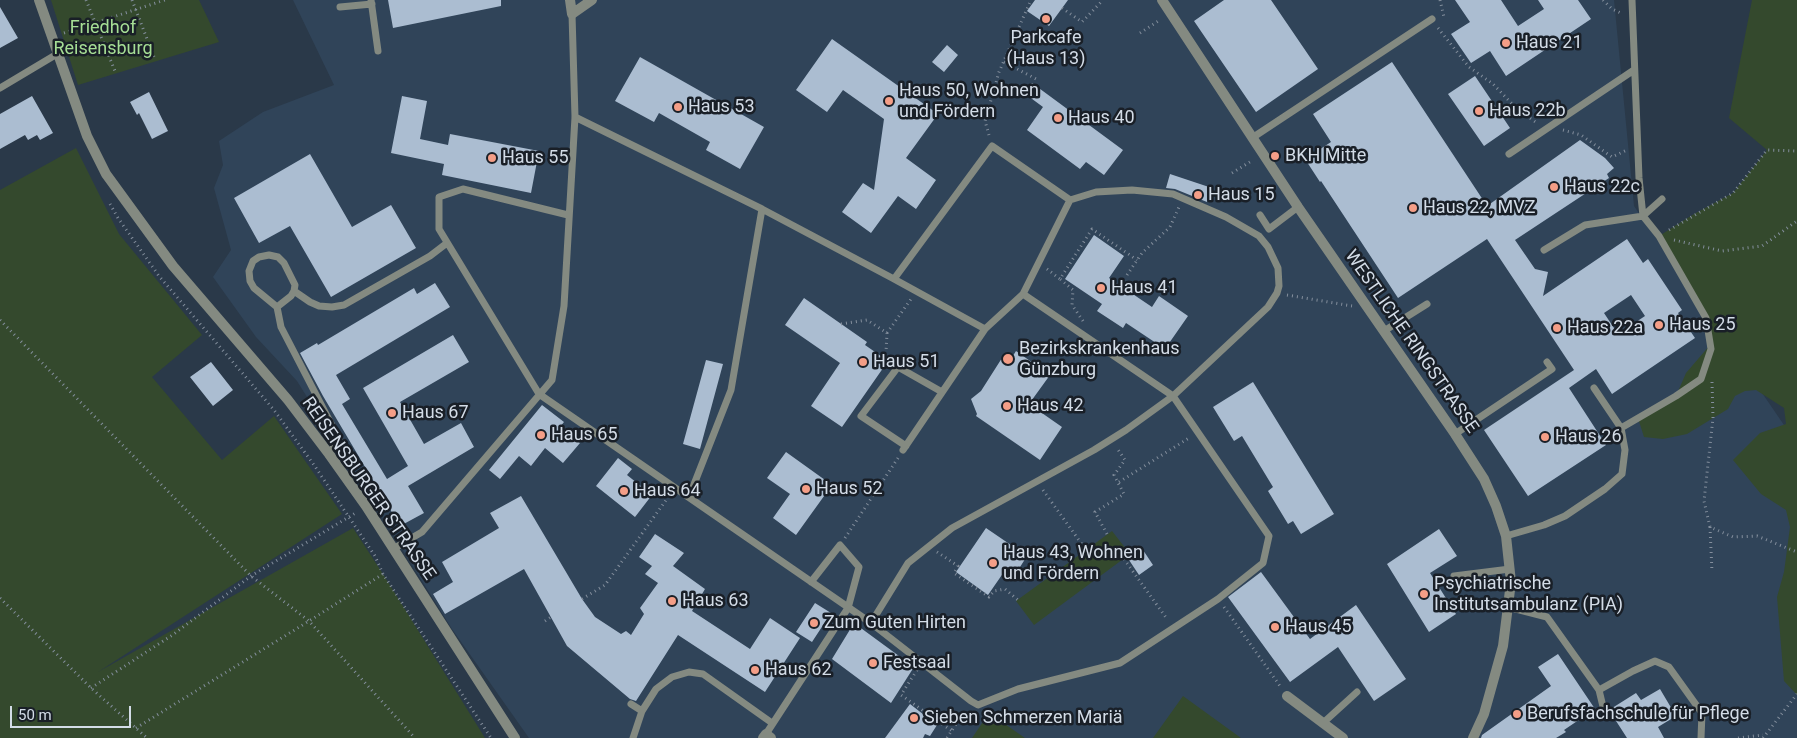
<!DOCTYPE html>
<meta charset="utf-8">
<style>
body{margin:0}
#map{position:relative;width:1797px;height:738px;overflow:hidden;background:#2a3949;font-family:Roboto,sans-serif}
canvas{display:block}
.scale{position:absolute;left:10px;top:706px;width:121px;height:22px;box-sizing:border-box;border:2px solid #d3dce7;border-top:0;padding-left:6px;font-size:15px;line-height:18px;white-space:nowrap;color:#d3dce7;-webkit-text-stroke:4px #191f27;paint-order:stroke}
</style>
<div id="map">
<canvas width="1797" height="738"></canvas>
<div class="scale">50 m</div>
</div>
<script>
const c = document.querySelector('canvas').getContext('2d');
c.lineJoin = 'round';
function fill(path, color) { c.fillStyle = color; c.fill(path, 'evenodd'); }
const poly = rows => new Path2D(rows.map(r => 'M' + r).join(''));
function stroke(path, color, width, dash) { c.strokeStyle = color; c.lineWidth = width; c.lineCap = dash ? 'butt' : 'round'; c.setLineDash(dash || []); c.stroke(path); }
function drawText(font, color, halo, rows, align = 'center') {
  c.font = font + ' Roboto,sans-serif'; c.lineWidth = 5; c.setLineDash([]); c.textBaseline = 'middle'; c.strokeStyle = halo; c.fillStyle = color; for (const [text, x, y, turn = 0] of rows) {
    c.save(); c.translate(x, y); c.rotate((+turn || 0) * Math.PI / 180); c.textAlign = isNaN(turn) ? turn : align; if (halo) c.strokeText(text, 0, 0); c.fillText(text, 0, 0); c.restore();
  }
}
fill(poly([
 [293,0,1614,0,1634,206,1797,444,1797,738,529,738,452,629,297,381,256,337,213,277,231,250,214,188,223,165,219,141,263,112,334,85]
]), '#304459');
fill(poly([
 [51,0,199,0,219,42,78,85],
 [1752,0,1797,0,1797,695,1784,681,1777,597,1784,572,1790,527,1786,510,1761,494,1733,460,1760,433,1786,424,1784,408,1756,390,1745,391,1735,396,1728,409,1687,434,1663,439,1644,437,1638,418,1676,396,1686,373,1710,345,1706,318,1659,236,1694,214,1733,193,1767,150,1729,118],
 [76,148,119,234,202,335,152,377,222,460,274,416,342,514,98,672,353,528,383,574,485,738,0,738,0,190],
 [1112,531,1130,554,1034,625,1016,601],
 [1183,696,1241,738,1153,738],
 [989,713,1025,738,972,738]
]), '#34492d');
fill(poly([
 [388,0,501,0,501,6,393,28],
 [1035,0,1068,0,1049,26,1027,11],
 [1224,0,1271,0,1318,69,1256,112,1194,21],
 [1455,0,1501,0,1518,26,1544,9,1538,0,1578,0,1591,19,1506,76,1490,51,1471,63,1451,34,1470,22],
 [0,7,18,38,0,48],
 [832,39,938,114,906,158,936,180,916,209,898,196,871,233,842,212,863,183,874,190,884,119,843,90,827,112,796,90],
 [947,45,958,55,944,72,932,62],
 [640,57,764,127,740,169,706,150,710,142,659,113,654,122,615,101],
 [1392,62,1487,206,1580,140,1605,158,1614,168,1607,174,1609,178,1515,240,1535,269,1548,272,1543,296,1627,239,1643,263,1648,259,1682,310,1678,313,1695,338,1612,394,1596,369,1569,388,1606,445,1528,496,1484,430,1574,370,1487,239,1398,298,1321,181,1320,182,1305,159,1331,142,1313,114],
 [1631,295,1645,316,1618,334,1604,313],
 [1475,76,1510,128,1484,146,1448,94],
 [1032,83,1123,150,1104,175,1086,162,1080,169,1027,130,1043,107,1024,93],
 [149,92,168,131,152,139,139,113,137,115,130,102],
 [32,96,53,133,40,140,37,135,28,140,25,135,0,149,0,114],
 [402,96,427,101,420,139,448,145,450,134,539,151,531,193,442,175,444,164,391,153],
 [310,154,352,227,391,205,416,248,331,297,290,226,259,243,234,198],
 [1170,174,1212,188,1207,202,1175,189,1166,188],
 [1094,235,1124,256,1109,278,1152,307,1159,296,1188,316,1165,349,1126,323,1123,328,1097,311,1102,304,1065,279],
 [435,283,450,307,336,375,350,399,342,404,387,479,408,466,363,388,453,335,469,362,400,402,424,444,461,423,474,447,408,486,424,513,400,526,323,396,300,353,317,343,318,345,414,288,417,294],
 [804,298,867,342,865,345,888,361,842,427,811,406,840,363,785,325],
 [1016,351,1050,375,1029,404,1062,427,1040,460,976,416,977,414,971,399,981,391,1002,358,1009,362],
 [706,360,723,364,700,449,683,444],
 [211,362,233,390,213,406,190,377],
 [1253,382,1334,514,1301,534,1293,521,1288,524,1268,491,1273,487,1242,436,1234,441,1213,407],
 [542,405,564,422,560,427,580,443,563,463,545,448,531,466,519,456,500,479,489,470],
 [786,452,832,485,796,535,773,518,790,494,767,478],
 [618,458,632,469,627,475,652,495,635,517,596,486],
 [521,496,582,599,595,617,621,634,626,631,631,635,644,614,640,608,658,583,645,574,652,566,639,557,655,534,684,553,673,566,705,589,692,611,750,649,770,618,800,638,765,692,678,635,636,701,630,699,567,646,524,569,445,614,433,594,453,582,442,562,499,528,490,513],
 [986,528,1027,556,1015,575,1006,569,988,595,956,572],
 [1439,529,1457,556,1430,573,1456,614,1429,632,1387,564],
 [1143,550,1153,565,1139,575,1129,560],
 [1261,572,1310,639,1356,605,1406,679,1374,701,1338,647,1290,682,1228,597],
 [815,603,831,613,812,642,796,632],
 [854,623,914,667,891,703,832,659],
 [1558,654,1595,709,1564,730,1566,732,1556,738,1481,738,1482,735,1551,686,1538,667],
 [1660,689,1676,716,1658,727,1664,738,1627,738,1609,710,1636,693,1641,700],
 [910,704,937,725,930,736,925,734,923,738,885,738]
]), '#abbdd1');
stroke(poly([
 [86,0,115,71],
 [132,0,154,57],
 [1440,0,1444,17],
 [1603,0,1612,9,1623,14],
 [1062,8,1082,22,1103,0],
 [1438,28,1469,67,1493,84,1518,110,1537,123],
 [64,33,165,0],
 [1140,33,1160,20],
 [1004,62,1038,80],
 [1563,130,1581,135,1612,157,1627,150],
 [989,135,985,121,999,72,1031,0],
 [1232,173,1253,160],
 [110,204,118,218,159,276,274,410,314,465,375,556,383,574,491,738],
 [1669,230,1733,193,1767,150,1797,151],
 [1674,240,1722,251,1762,246,1797,221],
 [1047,269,1060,279],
 [1127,275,1142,253,1170,227,1179,207],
 [1287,295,1352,306],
 [0,320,251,576,309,621,415,738],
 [1083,321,1072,305,1073,290,1060,279,1092,229,1137,260],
 [841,324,867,320,887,333,886,352],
 [1407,329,1466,414],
 [887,333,911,299],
 [1712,382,1713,418,1704,501,1710,527,1733,537,1757,536,1797,552],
 [1119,482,1189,438],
 [1043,490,1086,550],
 [1710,527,1712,572],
 [1107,534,1095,512,1124,494,1114,475,1125,460,1117,448],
 [845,538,898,458],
 [937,552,958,566,954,573,989,597,994,591,1005,589,1018,600],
 [1124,559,1167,619],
 [0,598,91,688,147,738],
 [582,599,605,585,669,496],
 [1224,607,1280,686],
 [545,621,551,617],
 [917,670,901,695,952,731],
 [91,688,174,634,251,576,357,512],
 [136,728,309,621,383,574],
 [947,738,965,710],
 [1738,738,1763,735],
 [1763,738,1797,694]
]), '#848f9d', 3, [1, 4]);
stroke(poly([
 [371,0,378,51],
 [340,7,372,4],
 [0,88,57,54],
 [575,117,762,209],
 [1252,138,1432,19],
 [1509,154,1634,70],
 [568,215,463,189,439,197,439,229,539,394,871,623,971,701,978,705,1018,689,1120,663,1218,599,1263,563,1269,536,1173,396,1023,294],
 [1260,215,1269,229,1298,207],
 [1544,250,1585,225,1643,216,1662,199],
 [294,291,310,302,319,306,332,307,344,305,430,256,447,243],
 [277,307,291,296,294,291,295,285,284,263,278,257,269,255,259,257,253,261,249,271,250,281,254,288,277,307,281,327,339,439,329,454],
 [1384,331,1427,304],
 [1594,388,1621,428,1676,396,1701,379,1711,349,1706,318,1659,236,1643,216,1639,178,1632,0],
 [1455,434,1552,369,1547,362],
 [906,446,861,416,898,367,942,392],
 [903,450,985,329,1023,294,1070,200],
 [689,497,731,390,762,209,894,279],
 [1506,536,1544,525,1565,516,1605,489,1622,474,1625,450,1621,428],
 [393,549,422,532,552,380,564,306,575,117,572,14],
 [1454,576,1510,569],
 [1508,607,1547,617,1599,690,1605,715],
 [871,623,908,563,952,528,1094,450,1126,430,1173,396,1268,307,1277,293,1279,286,1278,268,1268,247,1259,236,1226,217,1173,194,1132,190,1096,192,1070,200,992,146,894,279,985,329],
 [1599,690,1633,671,1655,661,1669,667,1702,713,1701,738],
 [631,704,642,711,656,689,672,677,689,672,703,674,772,723],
 [1323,723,1357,692],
 [766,734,848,608,859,567,840,545,811,582],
 [633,738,642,711]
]), '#848a81', 7);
stroke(poly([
 [39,0,87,136,106,174,173,266,288,400,329,454,366,506,515,738],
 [570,0,572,14,592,0],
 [1162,0,1298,207,1455,434,1484,479,1496,506,1506,536,1511,582,1503,646,1484,714,1473,738],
 [1287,696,1343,738],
 [763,738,766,734,771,738]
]), '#848a81', 10);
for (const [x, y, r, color] of [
 [1046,19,5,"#f49e87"],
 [1506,43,5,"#f49e87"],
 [889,101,5,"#f49e87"],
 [678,107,5,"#f49e87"],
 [1479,111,5,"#f49e87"],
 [1058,118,5,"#f49e87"],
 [1275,156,5,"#f49e87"],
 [492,158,5,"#f49e87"],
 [1554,187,5,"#f49e87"],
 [1198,195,5,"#f49e87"],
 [1413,208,5,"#f49e87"],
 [1101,288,5,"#f49e87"],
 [1659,325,5,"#f49e87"],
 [1557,328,5,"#f49e87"],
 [1008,359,6,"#f49e87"],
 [863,362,5,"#f49e87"],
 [1007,406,5,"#f49e87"],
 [392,413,5,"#f49e87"],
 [541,435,5,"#f49e87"],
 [1545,437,5,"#f49e87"],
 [806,489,5,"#f49e87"],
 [624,491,5,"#f49e87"],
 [993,563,5,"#f49e87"],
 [1424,594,5,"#f49e87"],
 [672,601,5,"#f49e87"],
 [814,623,5,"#f49e87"],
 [1275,627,5,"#f49e87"],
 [873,663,5,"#f49e87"],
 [755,670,5,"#f49e87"],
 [1517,714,5,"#f49e87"],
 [914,718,5,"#f49e87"]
]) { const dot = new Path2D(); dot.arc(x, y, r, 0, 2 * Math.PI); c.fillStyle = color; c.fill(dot); stroke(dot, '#191f27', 2); }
drawText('18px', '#a6de95', '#191f27', [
 ["Friedhof",103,28],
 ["Reisensburg",103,49]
]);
drawText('18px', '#d3dce7', '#191f27', [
 ["Parkcafe",1046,38,"center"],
 ["(Haus 13)",1046,59,"center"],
 ["Haus 21",1516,43],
 ["Haus 50, Wohnen",899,91],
 ["und Fördern",899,112],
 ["Haus 53",688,107],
 ["Haus 22b",1489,111],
 ["Haus 40",1068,118],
 ["BKH Mitte",1285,156],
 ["Haus 55",502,158],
 ["Haus 22c",1564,187],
 ["Haus 15",1208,195],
 ["Haus 22, MVZ",1423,208],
 ["Haus 41",1111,288],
 ["Haus 25",1669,325],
 ["Haus 22a",1567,328],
 ["Bezirkskrankenhaus",1019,349],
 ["Günzburg",1019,370],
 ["Haus 51",873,362],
 ["Haus 42",1017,406],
 ["Haus 67",402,413],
 ["Haus 65",551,435],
 ["Haus 26",1555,437],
 ["Haus 52",816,489],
 ["Haus 64",634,491],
 ["Haus 43, Wohnen",1003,553],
 ["und Fördern",1003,574],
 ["Psychiatrische",1434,584],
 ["Institutsambulanz (PIA)",1434,605],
 ["Haus 63",682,601],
 ["Zum Guten Hirten",824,623],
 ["Haus 45",1285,627],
 ["Festsaal",883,663],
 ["Haus 62",765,670],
 ["Berufsfachschule für Pflege",1527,714],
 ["Sieben Schmerzen Mariä",924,718]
], 'left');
drawText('18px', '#d3dce7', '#191f27', [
 ["WESTLICHE RINGSTRASSE",1411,342,55],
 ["REISENSBURGER STRASSE",368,489,55]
]);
</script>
